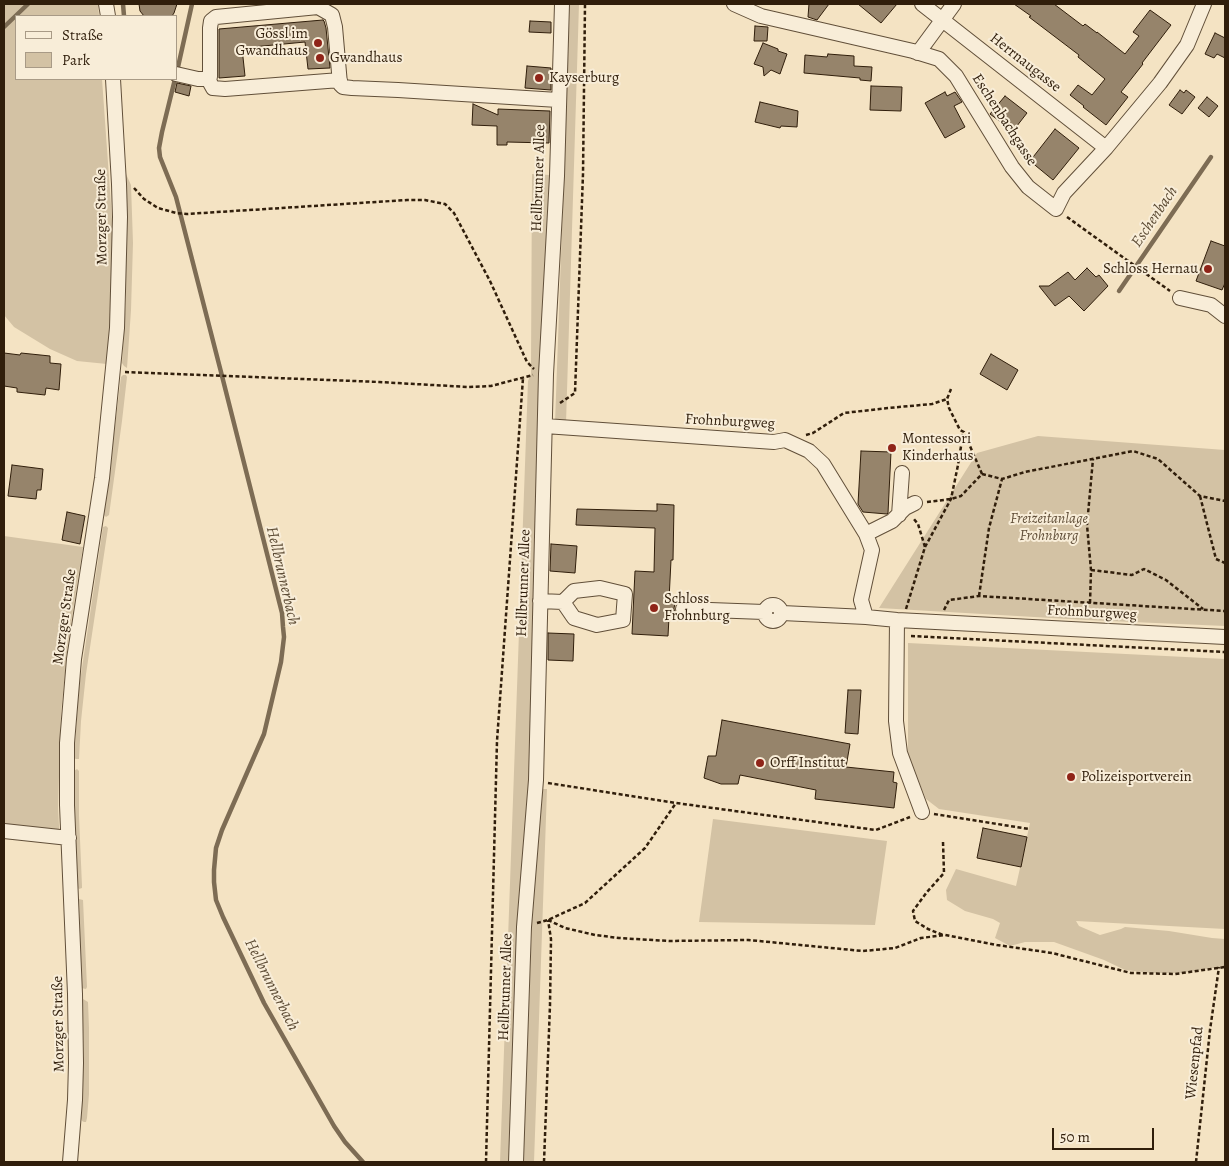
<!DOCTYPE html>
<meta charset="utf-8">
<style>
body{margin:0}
#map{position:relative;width:1229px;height:1166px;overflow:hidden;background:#f4e3c3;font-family:Alegreya,serif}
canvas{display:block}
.frame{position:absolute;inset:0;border:5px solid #301e0b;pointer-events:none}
.legend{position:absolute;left:15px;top:15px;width:162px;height:65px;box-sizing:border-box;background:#f8edd8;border:1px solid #a89a86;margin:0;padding:6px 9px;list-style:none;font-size:15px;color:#301e0b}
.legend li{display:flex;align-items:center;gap:10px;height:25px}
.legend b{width:25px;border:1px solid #a89a86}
.scale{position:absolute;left:1052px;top:1128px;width:102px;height:22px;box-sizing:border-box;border:2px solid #301e0b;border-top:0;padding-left:6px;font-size:15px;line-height:18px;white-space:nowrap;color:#301e0b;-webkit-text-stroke:4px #f8edd8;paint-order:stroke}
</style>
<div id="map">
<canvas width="1229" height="1166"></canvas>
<div class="frame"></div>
<ul class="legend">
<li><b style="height:6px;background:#f8edd8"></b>Straße</li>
<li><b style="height:14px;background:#d3c2a4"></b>Park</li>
</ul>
<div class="scale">50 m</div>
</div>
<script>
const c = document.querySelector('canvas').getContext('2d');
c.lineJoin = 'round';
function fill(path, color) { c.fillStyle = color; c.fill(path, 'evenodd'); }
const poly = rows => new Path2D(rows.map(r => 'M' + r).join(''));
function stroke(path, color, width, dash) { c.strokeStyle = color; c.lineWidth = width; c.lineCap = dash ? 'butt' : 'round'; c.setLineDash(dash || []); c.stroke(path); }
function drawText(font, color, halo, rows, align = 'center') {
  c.font = font + ' Alegreya,serif'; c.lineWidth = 4; c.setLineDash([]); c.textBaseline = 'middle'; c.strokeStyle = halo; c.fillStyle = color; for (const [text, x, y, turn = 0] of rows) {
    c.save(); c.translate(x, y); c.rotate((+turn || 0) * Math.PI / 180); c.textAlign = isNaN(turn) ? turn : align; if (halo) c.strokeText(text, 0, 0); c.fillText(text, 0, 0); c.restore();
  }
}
fill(poly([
 [4,4,98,4,99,16,16,16,16,79,102,79,113,233,111,306,107,364,77,361,50,349,14,327,4,315],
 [570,4,579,4,566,423,555,423],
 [126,174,131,185,133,243,131,310,127,368,124,366,122,363,126,298],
 [532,174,550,175,516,1162,500,1162,528,381,531,374,531,365],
 [123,375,126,375,127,377,122,421,109,515,106,517,104,515,121,377],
 [1038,436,1225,450,1225,626,1086,620,879,608,977,453],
 [106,526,108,528,86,674,81,721,79,759,76,759,74,758,79,688,103,527],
 [4,536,83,547,68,642,61,713,58,808,60,843,4,833],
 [908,643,1225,659,1225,929,1076,921,1079,926,1100,935,1121,929,1125,927,1169,931,1212,938,1225,939,1225,968,1219,967,1182,973,1151,973,1125,970,1104,960,1054,942,1025,942,1010,946,995,938,1000,923,993,919,965,911,947,900,946,890,956,869,1016,886,1030,823,939,809,926,799,908,756],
 [77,769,79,771,79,816,82,886,82,888,79,889,78,888,74,801,74,771],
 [537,789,547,789,534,1162,523,1162],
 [713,819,887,841,875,925,699,922],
 [79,899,83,900,87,987,86,989,81,988],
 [83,999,88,1002,89,1028,89,1094,87,1118,86,1122,84,1122,82,1121,81,1119,84,1054,82,1007,82,1001]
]), '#d3c2a4');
stroke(poly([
 [123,4,124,16],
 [4,27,28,4],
 [178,67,192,4],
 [175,79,162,132,159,148,160,157,176,197,221,372,282,613,283,627,284,637,281,662,264,734,222,830,216,848,214,870,214,882,216,900,223,917,264,1003,334,1126,345,1142,363,1162],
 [1119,291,1211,157]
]), '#7d6c54', 4.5);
const building = poly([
 [139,4,177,4,174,13,172,16,144,16,140,11,139,4],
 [809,4,829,4,817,20,808,17,809,4],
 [858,4,897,4,881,23,858,4],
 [1014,4,1054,4,1083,26,1085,24,1097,33,1097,32,1125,54,1139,36,1133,32,1150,10,1171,25,1142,63,1143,64,1121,92,1128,97,1106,125,1083,107,1084,106,1070,95,1078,85,1092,95,1105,79,1078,57,1079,55,1029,17,1031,16,1014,4],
 [323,20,324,21,326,28,330,68,308,69,305,42,242,48,245,76,219,78,219,29,323,20],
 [530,21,551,22,551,33,529,32,530,21],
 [755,26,768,27,767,41,754,41,755,26],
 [1215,33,1225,38,1225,58,1217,54,1214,58,1205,54,1215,33],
 [763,43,778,49,778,51,787,54,780,74,771,70,764,76,763,67,754,64,763,43],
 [828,54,854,56,854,66,872,67,871,81,860,80,860,78,804,73,805,55,827,57,828,54],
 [527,66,551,68,551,90,525,88,527,66],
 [177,83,191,86,189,96,175,92,177,83],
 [871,86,902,87,901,111,870,110,871,86],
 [1180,90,1184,93,1186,90,1195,97,1182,114,1169,105,1180,90],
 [945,92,947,96,955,92,962,102,954,106,965,127,945,138,925,103,945,92],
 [1005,96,1027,113,1013,131,990,114,1005,96],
 [1207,97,1218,106,1209,117,1198,108,1207,97],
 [760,102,798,111,797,127,781,126,780,128,755,122,760,102],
 [473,104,498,115,498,109,550,111,549,143,507,142,507,145,497,145,497,126,472,125,473,104],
 [1055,129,1079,148,1053,180,1030,161,1055,129],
 [1211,241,1225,246,1225,283,1222,290,1196,281,1211,241],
 [1087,268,1096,277,1099,275,1108,286,1084,311,1069,296,1055,306,1039,286,1049,286,1068,272,1075,280,1087,268],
 [4,353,20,355,21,353,50,356,50,363,61,364,59,390,46,388,45,395,17,392,17,388,4,386,4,353],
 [991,354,1018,370,1007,390,980,374,991,354],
 [861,451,891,452,888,513,887,514,863,512,858,504,861,451],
 [12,465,43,469,41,490,37,490,36,499,8,496,12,465],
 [657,504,674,505,673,560,671,560,669,600,676,600,674,608,675,617,669,617,668,636,632,634,635,571,654,572,655,528,576,525,577,509,657,511,657,504],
 [67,512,85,516,80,544,62,540,67,512],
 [551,544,577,546,575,573,550,571,551,544],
 [548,633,574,634,573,661,548,660,548,633],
 [848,690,861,690,858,734,845,733,848,690],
 [722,720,850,744,846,767,894,772,893,782,897,783,894,808,815,799,816,790,740,775,738,784,721,784,704,778,708,756,716,756,722,720],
 [983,828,1027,837,1021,867,977,858,983,828]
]);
fill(building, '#96846b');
stroke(building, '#301e0b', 1);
const minor = poly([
 [106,4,108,16],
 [734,4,761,16,913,51,939,59,956,76,1012,167,1028,187,1056,209,1064,193,1106,148,1160,83,1187,45,1204,4],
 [922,4,1106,148],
 [918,53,954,4],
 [176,74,198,79,208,79,210,77,210,28,211,21,216,17,318,7,332,15,335,27,340,84,343,87,352,88,398,90,558,100],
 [208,79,213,88,225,89,340,80],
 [1180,298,1211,305,1225,316],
 [545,426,774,442,785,440,809,451,823,464,866,534,872,550,861,600,866,617,897,620,1225,637],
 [899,515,902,473],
 [866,534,892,521,905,508,915,503],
 [540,601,563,602,574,618,597,625,623,620,625,594,600,588,574,591,563,602],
 '765 613a8 8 0 1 1 16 0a8 8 0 1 1-16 0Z',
 [683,609,764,612],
 [782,613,866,617],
 [897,620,896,721,900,753,922,812],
 [4,831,69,838],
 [70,1162,75,1100,76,1063,75,994,67,805,67,743,74,659,102,478,117,328,120,217,119,184,113,79],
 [516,1162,524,927,536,780,546,374,557,176,562,4]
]);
stroke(minor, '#614f39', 16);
stroke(poly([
 [134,188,144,199,158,208,176,213,187,214,407,200,425,200,445,204,454,213,490,281,527,362,534,369],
 [1067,217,1170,291],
 [125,372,379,382,468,387,491,386,533,375],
 [560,403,575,393,583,174,585,4],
 [806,435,813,433,844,413,888,408,932,404,947,399],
 [982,474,1002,479,1025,472,1133,451,1158,459,1200,496,1225,501],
 [1200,496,1216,559,1225,563],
 [927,502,951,499,961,496,982,474,964,432,960,430,949,408,947,399,951,389],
 [925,547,951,499,958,465,963,434],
 [1091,570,1132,575,1144,569,1166,580,1203,609],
 [979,596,989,528,1002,479],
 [1090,603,1091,570,1087,525,1093,459],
 [906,609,925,547,918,524,913,518],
 [944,610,949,600,979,596,1225,611],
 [911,636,1225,652],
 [548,783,676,803,876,830,910,817],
 [934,814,1029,829],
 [943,842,944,873,927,892,913,911,915,921,928,929,943,935],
 [548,920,565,928,595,935,619,938,669,941,748,940,863,951,895,948,921,938,945,935,997,945,1052,953,1131,973,1175,974,1225,967],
 [537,923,548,920,585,903,645,848,676,803],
 [486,1162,497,741,523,378],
 [544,1162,550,1005,551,939,548,920],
 [1196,1162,1210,1030,1219,967]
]), '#301e0b', 2.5, [4, 2.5]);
stroke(minor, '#f8edd8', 14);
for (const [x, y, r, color] of [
 [318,43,5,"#8f2418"],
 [320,58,5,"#8f2418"],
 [539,78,5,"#8f2418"],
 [1208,269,5,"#8f2418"],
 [892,448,5,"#8f2418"],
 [654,608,5,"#8f2418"],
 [760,763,5,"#8f2418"],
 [1071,777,5,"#8f2418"]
]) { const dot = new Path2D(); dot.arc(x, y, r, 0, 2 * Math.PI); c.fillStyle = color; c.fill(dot); stroke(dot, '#f8edd8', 2); }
drawText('15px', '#301e0b', '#f8edd8', [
 ["Gössl im",308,34,"right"],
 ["Gwandhaus",308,51,"right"],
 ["Gwandhaus",330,58],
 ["Kayserburg",549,78],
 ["Schloss Hernau",1198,269,"right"],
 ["Montessori",902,439],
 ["Kinderhaus",902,456],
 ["Schloss",664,599],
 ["Frohnburg",664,616],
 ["Orff Institut",770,763],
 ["Polizeisportverein",1081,777]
], 'left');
drawText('15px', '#301e0b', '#f8edd8', [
 ["Herrnaugasse",1025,63,38],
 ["Eschenbachgasse",1004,120,57],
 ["Hellbrunner Allee",539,178,-88],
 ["Morzger Straße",102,217,-91],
 ["Frohnburgweg",730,422,3],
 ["Hellbrunner Allee",524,583,-88],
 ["Frohnburgweg",1092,613,3],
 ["Morzger Straße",65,617,-82],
 ["Hellbrunner Allee",506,987,-88],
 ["Morzger Straße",59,1024,-91],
 ["Wiesenpfad",1195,1063,-84]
]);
drawText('italic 15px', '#614f39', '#f8edd8', [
 ["Freizeitanlage",1049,519],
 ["Frohnburg",1049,536]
]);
drawText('italic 16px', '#5d4c35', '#f8edd8', [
 ["Eschenbach",1155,217,-56],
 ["Hellbrunnerbach",282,576,77],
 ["Hellbrunnerbach",271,985,63]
]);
</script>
